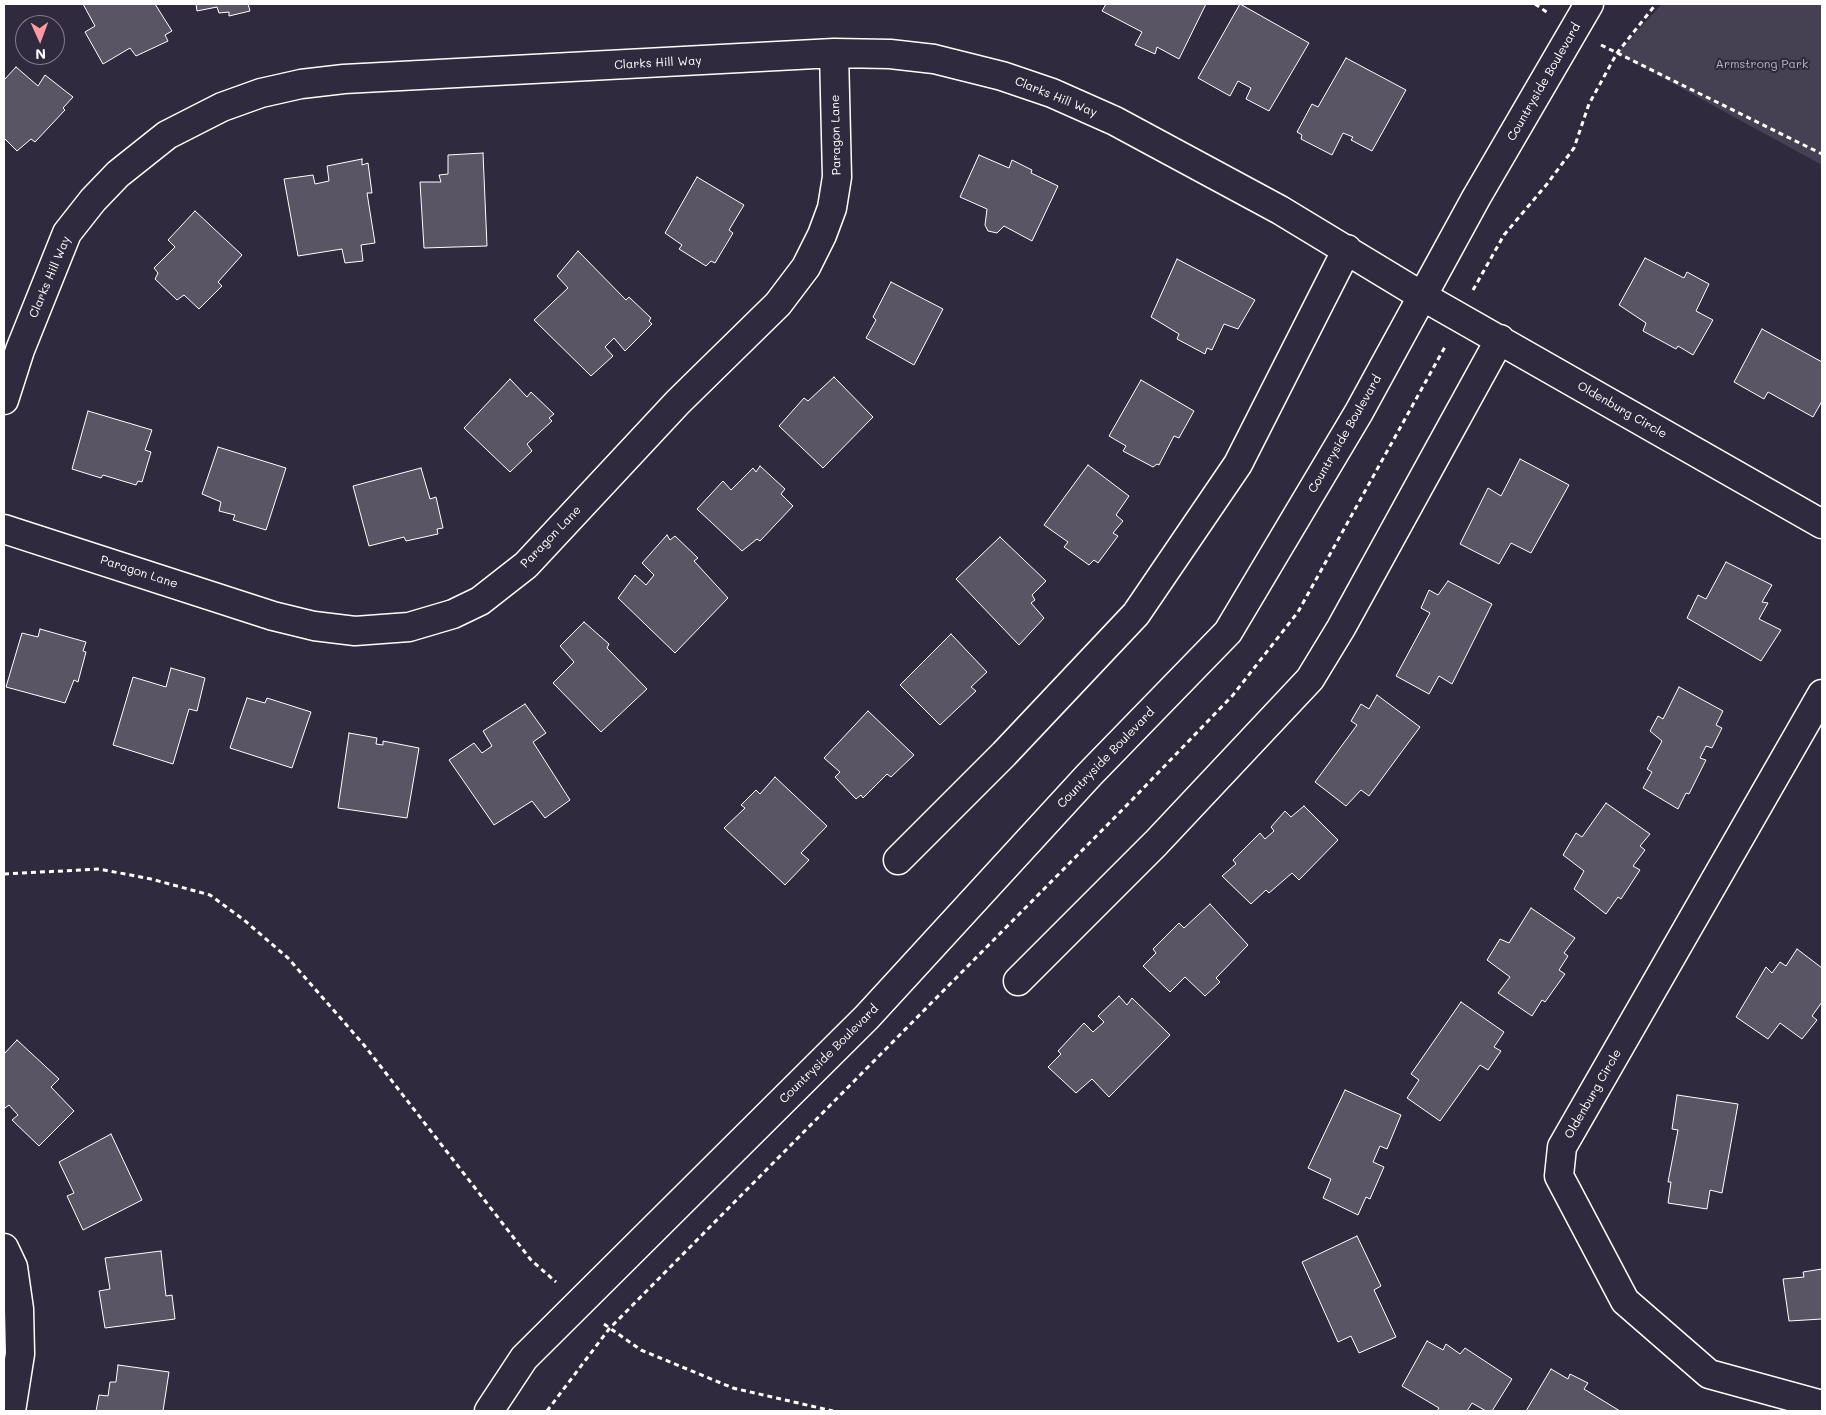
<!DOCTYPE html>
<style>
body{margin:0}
#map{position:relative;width:1826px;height:1415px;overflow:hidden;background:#2f2a3d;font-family:Mali,sans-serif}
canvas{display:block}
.frame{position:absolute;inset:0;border:5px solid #fff;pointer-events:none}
.north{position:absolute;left:15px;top:15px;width:50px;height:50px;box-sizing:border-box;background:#2f2a3d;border:1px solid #827f8b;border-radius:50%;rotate:178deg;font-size:14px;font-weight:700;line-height:20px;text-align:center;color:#fff}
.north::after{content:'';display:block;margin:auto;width:18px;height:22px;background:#ff9aa2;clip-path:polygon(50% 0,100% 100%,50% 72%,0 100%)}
</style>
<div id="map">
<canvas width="1826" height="1415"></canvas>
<div class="frame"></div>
<div class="north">N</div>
</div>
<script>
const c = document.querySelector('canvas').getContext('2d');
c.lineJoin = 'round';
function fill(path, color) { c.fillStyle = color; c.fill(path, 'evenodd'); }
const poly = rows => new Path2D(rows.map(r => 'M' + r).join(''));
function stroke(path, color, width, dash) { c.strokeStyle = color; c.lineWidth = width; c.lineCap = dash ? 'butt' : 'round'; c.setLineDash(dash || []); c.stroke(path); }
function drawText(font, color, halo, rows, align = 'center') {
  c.font = font + ' Mali,sans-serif'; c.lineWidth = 4.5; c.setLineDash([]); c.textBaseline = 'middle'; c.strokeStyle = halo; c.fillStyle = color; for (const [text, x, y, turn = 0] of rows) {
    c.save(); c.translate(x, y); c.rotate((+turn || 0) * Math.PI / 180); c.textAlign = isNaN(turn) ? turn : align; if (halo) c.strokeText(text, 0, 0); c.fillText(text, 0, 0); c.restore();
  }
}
fill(poly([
 [1662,4,1822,4,1822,165,1617,53]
]), '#464152');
const building = poly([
 [83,4,155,4,172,31,165,35,168,41,136,56,130,48,103,64,85,32,95,26,83,4],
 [196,4,248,4,250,11,229,16,229,12,219,13,217,7,197,11,196,4],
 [1106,4,1206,4,1179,59,1157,47,1155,54,1135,45,1142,32,1102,11,1106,4],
 [1240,4,1309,43,1269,111,1246,99,1251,88,1238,81,1230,96,1198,78,1240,4],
 [1346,58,1406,90,1372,151,1351,140,1353,137,1343,133,1332,155,1301,139,1302,135,1297,132,1312,104,1318,107,1346,58],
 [16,67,38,86,45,75,73,97,63,108,65,110,35,142,31,139,17,151,4,138,4,80,16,67],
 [483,153,487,246,424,248,420,182,441,182,439,175,448,174,448,155,483,153],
 [979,155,1009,168,1012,160,1032,170,1031,173,1058,186,1032,241,1004,226,997,233,988,231,985,225,987,209,960,197,979,155],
 [362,159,362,165,368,163,372,193,367,193,375,243,361,245,363,261,345,263,342,249,298,256,284,179,313,175,315,184,329,181,327,166,362,159],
 [697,177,744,205,729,230,733,233,715,263,711,261,706,266,679,249,682,245,665,233,697,177],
 [195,211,242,255,218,282,222,286,199,309,184,295,177,300,155,279,158,273,154,268,175,247,168,240,195,211],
 [578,251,626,300,629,297,651,318,649,321,652,324,625,351,614,338,605,347,613,356,591,376,534,320,568,288,557,276,578,251],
 [1645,258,1684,278,1687,272,1709,284,1696,311,1713,320,1693,355,1678,346,1676,349,1643,331,1646,323,1619,305,1645,258],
 [1177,259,1255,300,1238,329,1224,324,1212,350,1207,348,1205,354,1177,339,1179,334,1151,317,1177,259],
 [891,282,943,309,914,365,866,338,876,320,873,317,891,282],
 [1762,329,1822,362,1822,401,1813,417,1768,392,1764,399,1734,382,1762,329],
 [834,377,873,417,823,468,779,426,804,398,808,401,834,377],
 [510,379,527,397,531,392,554,414,549,418,552,421,527,444,532,451,510,472,464,428,510,379],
 [1141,380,1194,411,1179,438,1174,436,1159,465,1157,464,1153,467,1123,451,1126,446,1109,436,1141,380],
 [88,411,152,430,145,450,151,452,142,482,138,481,136,485,103,475,101,478,72,469,88,411],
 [218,447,286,468,266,530,233,520,235,515,219,511,221,502,202,494,218,447],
 [1520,459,1569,485,1531,553,1511,543,1499,564,1460,544,1488,488,1501,496,1520,459],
 [1088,465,1129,496,1116,515,1123,521,1113,533,1118,536,1098,563,1094,560,1089,565,1064,547,1068,542,1044,525,1088,465],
 [760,466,785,489,781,494,793,506,760,541,757,539,742,551,697,509,723,481,731,490,753,468,756,472,760,466],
 [421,468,430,499,436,497,443,528,437,529,438,534,406,541,404,537,369,546,353,486,421,468],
 [667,535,670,540,675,536,698,558,694,561,728,598,675,653,618,598,635,575,646,585,654,575,642,563,667,535],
 [1000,537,1046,581,1032,595,1035,600,1031,603,1044,618,1019,645,956,579,1000,537],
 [1726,562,1772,585,1762,602,1768,603,1759,619,1781,630,1761,661,1687,618,1698,595,1706,599,1726,562],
 [1448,581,1492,604,1452,684,1439,676,1429,694,1396,676,1430,613,1421,608,1429,590,1438,595,1448,581],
 [584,622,609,644,607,648,647,689,601,732,553,683,574,662,560,646,584,622],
 [40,629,86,642,83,651,86,652,78,682,74,680,65,703,6,687,22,633,38,637,40,629],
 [951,634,987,672,971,687,976,691,940,725,900,685,951,634],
 [171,668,205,678,197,711,189,709,173,764,113,745,133,677,166,687,171,668],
 [1679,687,1723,711,1716,725,1722,728,1712,748,1706,746,1700,758,1706,760,1689,794,1686,793,1678,809,1643,788,1652,772,1647,769,1662,741,1650,731,1658,716,1663,719,1679,687],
 [1377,695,1420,727,1369,796,1361,790,1346,806,1315,782,1357,725,1351,721,1361,704,1369,709,1377,695],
 [247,698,265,703,267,698,311,712,292,768,230,748,247,698],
 [525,704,546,733,533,742,570,800,545,818,532,801,494,825,449,760,474,743,482,753,492,746,483,731,525,704],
 [868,711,914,755,891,777,887,774,863,798,861,795,856,799,835,777,840,772,824,758,868,711],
 [349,733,377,738,376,744,383,745,383,741,419,748,407,818,338,808,349,733],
 [775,777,827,826,801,853,809,860,785,885,724,828,745,808,741,805,756,790,760,794,775,777],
 [1606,803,1650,834,1640,846,1645,850,1633,866,1640,870,1621,899,1618,897,1606,914,1574,889,1584,871,1563,855,1576,833,1582,837,1606,803],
 [1304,806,1338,840,1299,880,1292,873,1269,893,1266,890,1251,904,1222,876,1236,864,1233,860,1260,833,1265,839,1274,831,1271,827,1285,811,1291,817,1304,806],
 [1210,904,1248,945,1216,978,1220,982,1205,996,1185,977,1170,992,1143,966,1156,953,1153,949,1179,923,1184,928,1210,904],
 [1531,908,1575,938,1564,953,1568,956,1559,970,1565,974,1545,1002,1542,1000,1532,1016,1498,993,1510,977,1487,960,1500,939,1509,943,1531,908],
 [1797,949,1822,968,1822,1002,1812,1016,1817,1020,1802,1039,1780,1023,1768,1039,1736,1017,1766,967,1772,973,1780,962,1786,966,1797,949],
 [1119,996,1127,1005,1132,998,1170,1035,1109,1097,1092,1079,1076,1093,1048,1067,1061,1054,1058,1051,1084,1023,1093,1032,1104,1022,1098,1016,1119,996],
 [1461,1002,1504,1032,1494,1047,1501,1051,1488,1070,1480,1065,1440,1121,1407,1098,1419,1080,1411,1074,1461,1002],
 [17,1040,59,1079,51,1087,74,1111,39,1146,12,1120,18,1115,9,1105,5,1108,4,1107,4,1054,17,1040],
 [1345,1090,1401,1115,1387,1149,1380,1146,1373,1162,1384,1167,1370,1199,1366,1197,1358,1215,1323,1198,1331,1179,1308,1168,1345,1090],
 [1677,1095,1738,1104,1722,1193,1710,1190,1707,1209,1668,1203,1671,1182,1668,1182,1678,1130,1672,1129,1677,1095],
 [111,1134,142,1200,83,1230,67,1196,74,1193,59,1162,111,1134],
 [1357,1236,1381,1286,1374,1290,1396,1337,1359,1353,1351,1336,1338,1342,1302,1262,1357,1236],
 [161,1251,166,1296,172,1295,175,1319,105,1328,99,1291,110,1289,105,1258,161,1251],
 [1822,1269,1822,1319,1789,1321,1783,1279,1804,1277,1803,1272,1822,1269],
 [1427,1341,1443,1350,1446,1344,1460,1354,1465,1348,1512,1379,1492,1411,1486,1411,1472,1403,1467,1411,1437,1411,1439,1408,1402,1386,1427,1341],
 [118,1365,169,1372,163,1411,96,1411,99,1395,108,1396,110,1382,116,1382,118,1365],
 [1551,1369,1568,1379,1570,1374,1588,1383,1584,1389,1620,1411,1526,1411,1551,1369]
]);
fill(building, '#595564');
stroke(building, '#fff', 1);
const minor = poly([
 [4,400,20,350,67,233,93,200,118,174,167,135,222,107,261,93,301,84,344,79,834,53,890,54,934,59,1002,76,1052,93,1115,121,1280,210,1422,296,1822,524],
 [4,529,273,616,314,626,355,631,409,627,453,614,480,601,526,565,678,402,778,304,806,267,822,235,832,208,837,177,834,53],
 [1822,694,1562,1147,1559,1176,1625,1301,1709,1374,1822,1405],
 [898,860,1004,754,1136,614,1238,464,1347,249],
 [1018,981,1156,843,1310,679,1341,628,1500,339],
 [4,1248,13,1267,19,1309,20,1354,11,1411],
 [489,1411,524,1358,867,1017,1089,775,1228,632,1359,412,1476,198,1589,4]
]);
stroke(minor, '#fff', 31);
stroke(poly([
 [1535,4,1548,13],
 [1601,45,1822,154],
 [1473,290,1504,235,1547,184,1574,148,1589,104,1617,53,1656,4],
 [4,874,99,869,151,879,210,895,244,920,288,958,364,1045,531,1260,556,1282],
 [604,1324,641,1350,733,1388,833,1411],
 [547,1411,609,1329,1129,803,1233,695,1298,612,1446,345]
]), '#fff', 3, [5, 4]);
stroke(minor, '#2f2a3d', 28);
drawText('12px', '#fff', '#2f2a3d', [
 ["Clarks Hill Way",658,63,-3],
 ["Countryside Boulevard",1544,82,-60],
 ["Clarks Hill Way",1056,97,22],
 ["Paragon Lane",836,135,-91],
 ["Clarks Hill Way",50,277,-67],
 ["Oldenburg Circle",1622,410,30],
 ["Countryside Boulevard",1345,434,-60],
 ["Paragon Lane",551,537,-46],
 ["Paragon Lane",139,572,18],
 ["Countryside Boulevard",1106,758,-46],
 ["Countryside Boulevard",829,1054,-45],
 ["Oldenburg Circle",1593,1094,-60]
]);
drawText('12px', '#b5b3ba', '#2f2a3d', [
 ["Armstrong Park",1762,64]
]);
</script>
